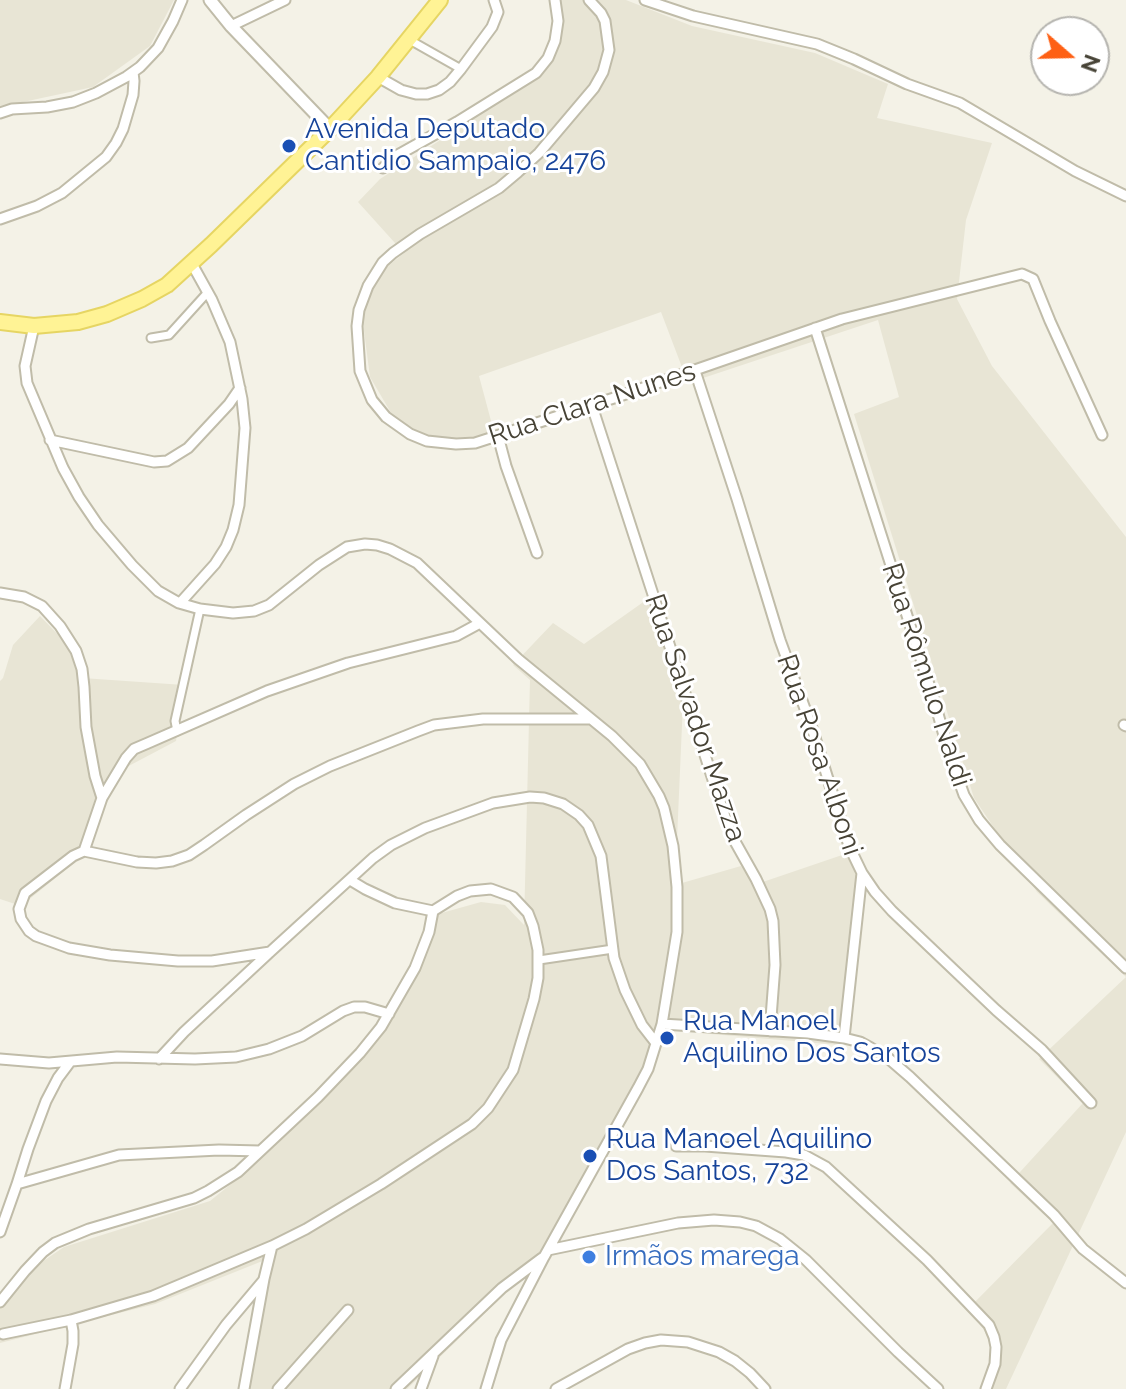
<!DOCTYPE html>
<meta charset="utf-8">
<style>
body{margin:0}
#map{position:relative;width:1126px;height:1389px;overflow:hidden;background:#f4f2e7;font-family:Raleway,sans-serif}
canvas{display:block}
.north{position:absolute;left:1030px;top:16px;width:80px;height:80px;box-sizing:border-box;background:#fff;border:2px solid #b5b4af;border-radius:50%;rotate:110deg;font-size:22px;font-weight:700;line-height:32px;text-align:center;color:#474336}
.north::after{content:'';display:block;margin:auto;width:28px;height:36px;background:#fe6014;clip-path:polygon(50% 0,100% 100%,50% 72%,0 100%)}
</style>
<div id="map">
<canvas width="1126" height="1389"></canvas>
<div class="north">N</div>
</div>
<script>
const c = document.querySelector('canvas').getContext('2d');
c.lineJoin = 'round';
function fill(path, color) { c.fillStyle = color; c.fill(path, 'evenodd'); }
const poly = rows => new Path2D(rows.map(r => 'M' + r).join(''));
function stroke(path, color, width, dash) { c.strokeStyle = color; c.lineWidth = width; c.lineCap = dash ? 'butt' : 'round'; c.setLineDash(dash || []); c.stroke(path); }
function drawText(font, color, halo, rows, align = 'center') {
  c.font = font + ' Raleway,sans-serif'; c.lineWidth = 6; c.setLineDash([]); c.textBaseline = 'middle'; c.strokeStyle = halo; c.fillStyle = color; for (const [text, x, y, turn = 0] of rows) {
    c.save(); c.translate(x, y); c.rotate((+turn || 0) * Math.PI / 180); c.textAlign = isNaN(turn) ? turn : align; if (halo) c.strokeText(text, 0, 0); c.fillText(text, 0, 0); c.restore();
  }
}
fill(poly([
 [0,0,174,0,150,46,93,87,0,107],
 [559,0,626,0,692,26,815,53,888,84,877,118,992,143,966,220,957,299,992,366,1126,537,1126,1132,1006,1389,987,1389,993,1352,984,1330,968,1309,1053,1223,1010,1183,1083,1103,1039,1059,1126,977,1037,892,974,798,854,414,899,397,878,320,688,383,661,312,479,376,494,432,471,440,436,440,397,423,370,377,361,308,382,271,404,253,358,202,380,179,544,73,558,48],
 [649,598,683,702,675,885,741,866,754,885,848,853,862,893,840,1045,664,1030,645,1088,544,1266,510,1289,407,1389,247,1389,262,1320,265,1260,155,1304,0,1343,0,1309,36,1266,64,1247,210,1201,252,1167,380,1034,414,975,438,914,481,902,505,905,524,925,530,680,513,665,553,623,584,644],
 [40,616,73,650,82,678,184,685,176,741,123,769,80,858,21,906,0,899,0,681,3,678,13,645]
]), '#e8e5d5');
const pedestrian = poly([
 [408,39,461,69],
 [151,338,169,335,208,292],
 [177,731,175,721,200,609],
 [539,960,613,949]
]);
const minor = poly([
 [589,0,601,13,605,21,609,50,603,72,594,88,539,153,518,172,499,188,420,234,393,253,383,262,368,286,359,310,357,326,360,371,372,400,386,417,410,434,427,441,456,444,475,443,617,397,842,319,1022,274,1033,279,1050,321,1102,435],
 [645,0,693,16,817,44,854,59,907,84,960,103,1075,171,1126,196],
 [231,26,285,0],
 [378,77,401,90,416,94,427,94,439,90,450,82,461,69,492,27,498,12,494,0],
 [0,113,12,109,47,107,73,102,96,93,126,77,140,67,158,48,173,21,182,0],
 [383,168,396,156,457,122,536,73,548,58,555,41,558,21,555,0],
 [0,219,37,206,62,193,106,157,116,143,123,129,133,95,134,81,133,72],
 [34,326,25,366,27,383,63,468,79,497,98,525,132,565,158,591,179,603,200,609,233,613,254,611,269,605,319,565,347,547,365,544,377,545,390,549,417,563,518,659,612,736,640,764,659,796,664,808,673,846,677,887,677,932,662,1024,648,1069,638,1088,544,1257,501,1340,486,1389],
 [815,328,935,703,948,750,964,795,979,820,1000,845,1126,968],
 [695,371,737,499,780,640,812,728,849,846,862,873,875,892,892,911,996,1010,1042,1050,1091,1103],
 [592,406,726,820,733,838,756,879,770,909,773,921,775,965,770,1031],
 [498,436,506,466,537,553],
 [50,440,154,462,167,461,188,448,229,404,240,388],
 [0,593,24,597,42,606,60,626,76,651,82,669,84,687,86,727,95,776,102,798,84,851],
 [180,603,215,564,226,547,233,530,239,505,245,428,242,399,230,342,212,300,192,264],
 [1124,725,1126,726],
 [102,798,126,758,134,749,148,743,267,691,348,663,456,636,480,623],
 [270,952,212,961,178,961,110,955,69,948,36,936,29,931,21,919,19,909,25,893,73,856,84,851,137,862,156,863,172,861,189,855,204,845,246,815,294,784,330,766,418,731,434,725,483,719,590,719],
 [662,1024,808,1033,844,1038,860,1042,871,1048,888,1058,910,1077,1054,1215,1083,1249,1126,1283],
 [844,1038,862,873],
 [0,1059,49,1063,117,1057,195,1059,236,1057,269,1049,302,1036,343,1011,354,1007,365,1007,389,1014],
 [159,1059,184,1032,270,952,373,858,391,845,425,828,493,803,530,797,544,798,563,804,579,815,588,825,601,856,614,958,625,990,642,1025,656,1043],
 [676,1146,705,1146,786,1152,804,1155,826,1167,927,1260,989,1325,994,1337,996,1347,995,1364,986,1389],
 [17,1184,28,1149,46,1101,58,1078,70,1062],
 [0,1232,17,1184,119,1155,219,1150,260,1151],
 [548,1250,678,1223,714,1220,740,1222,756,1226,780,1239,806,1260,898,1352,938,1389],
 [0,1302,25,1271,43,1252,55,1243,89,1229,194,1198,208,1191,238,1172,318,1097,360,1053,381,1027,415,968,429,932,433,911],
 [3,1334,71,1320,153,1296,272,1246,306,1229,381,1184,472,1124,488,1108,513,1070,534,999,538,978,538,950,533,926,528,913,513,897,491,889,470,891,457,896,433,911,395,903,365,889,350,880],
 [65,1389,73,1344,73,1331,71,1320],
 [180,1389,226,1325,263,1281],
 [244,1389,264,1279,272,1246],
 [278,1389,348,1310],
 [396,1389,502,1288,542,1258],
 [421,1389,433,1356],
 [556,1389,628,1349,645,1343,661,1340,688,1342,719,1352,735,1361,750,1373,765,1389]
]);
const tertiary = poly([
 [210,0,231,26,330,129]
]);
const primary = poly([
 [0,322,34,326,78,322,107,314,142,299,167,285,211,245,330,129,378,77,440,0]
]);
stroke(pedestrian, '#c0bca9', 11);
stroke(minor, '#c0bca9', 13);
stroke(tertiary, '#c0bca9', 15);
stroke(primary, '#e6d563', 18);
stroke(pedestrian, '#fff', 7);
stroke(minor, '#fff', 9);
stroke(tertiary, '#fff', 11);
stroke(primary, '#fff395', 14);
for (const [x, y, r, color] of [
 [289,146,8,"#1a4fb4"],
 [667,1038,8,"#1a4fb4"],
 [590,1156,8,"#1a4fb4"],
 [589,1257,8,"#3f7fe0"]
]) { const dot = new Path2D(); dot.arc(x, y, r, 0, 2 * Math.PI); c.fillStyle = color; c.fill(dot); stroke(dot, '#fff', 3); }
drawText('28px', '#164399', '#fff', [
 ["Avenida Deputado",305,130],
 ["Cantidio Sampaio, 2476",305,162],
 ["Rua Manoel",683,1022],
 ["Aquilino Dos Santos",683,1054],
 ["Rua Manoel Aquilino",606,1140],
 ["Dos Santos, 732",606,1172]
], 'left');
drawText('28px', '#474336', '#fff', [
 ["Rua Clara Nunes",592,404,-18],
 ["Rua Rômulo Naldi",926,675,72],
 ["Rua Salvador Mazza",695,718,71],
 ["Rua Rosa Alboni",819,755,71]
]);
drawText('28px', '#366cbe', '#fff', [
 ["Irmãos marega",605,1257]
], 'left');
</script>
